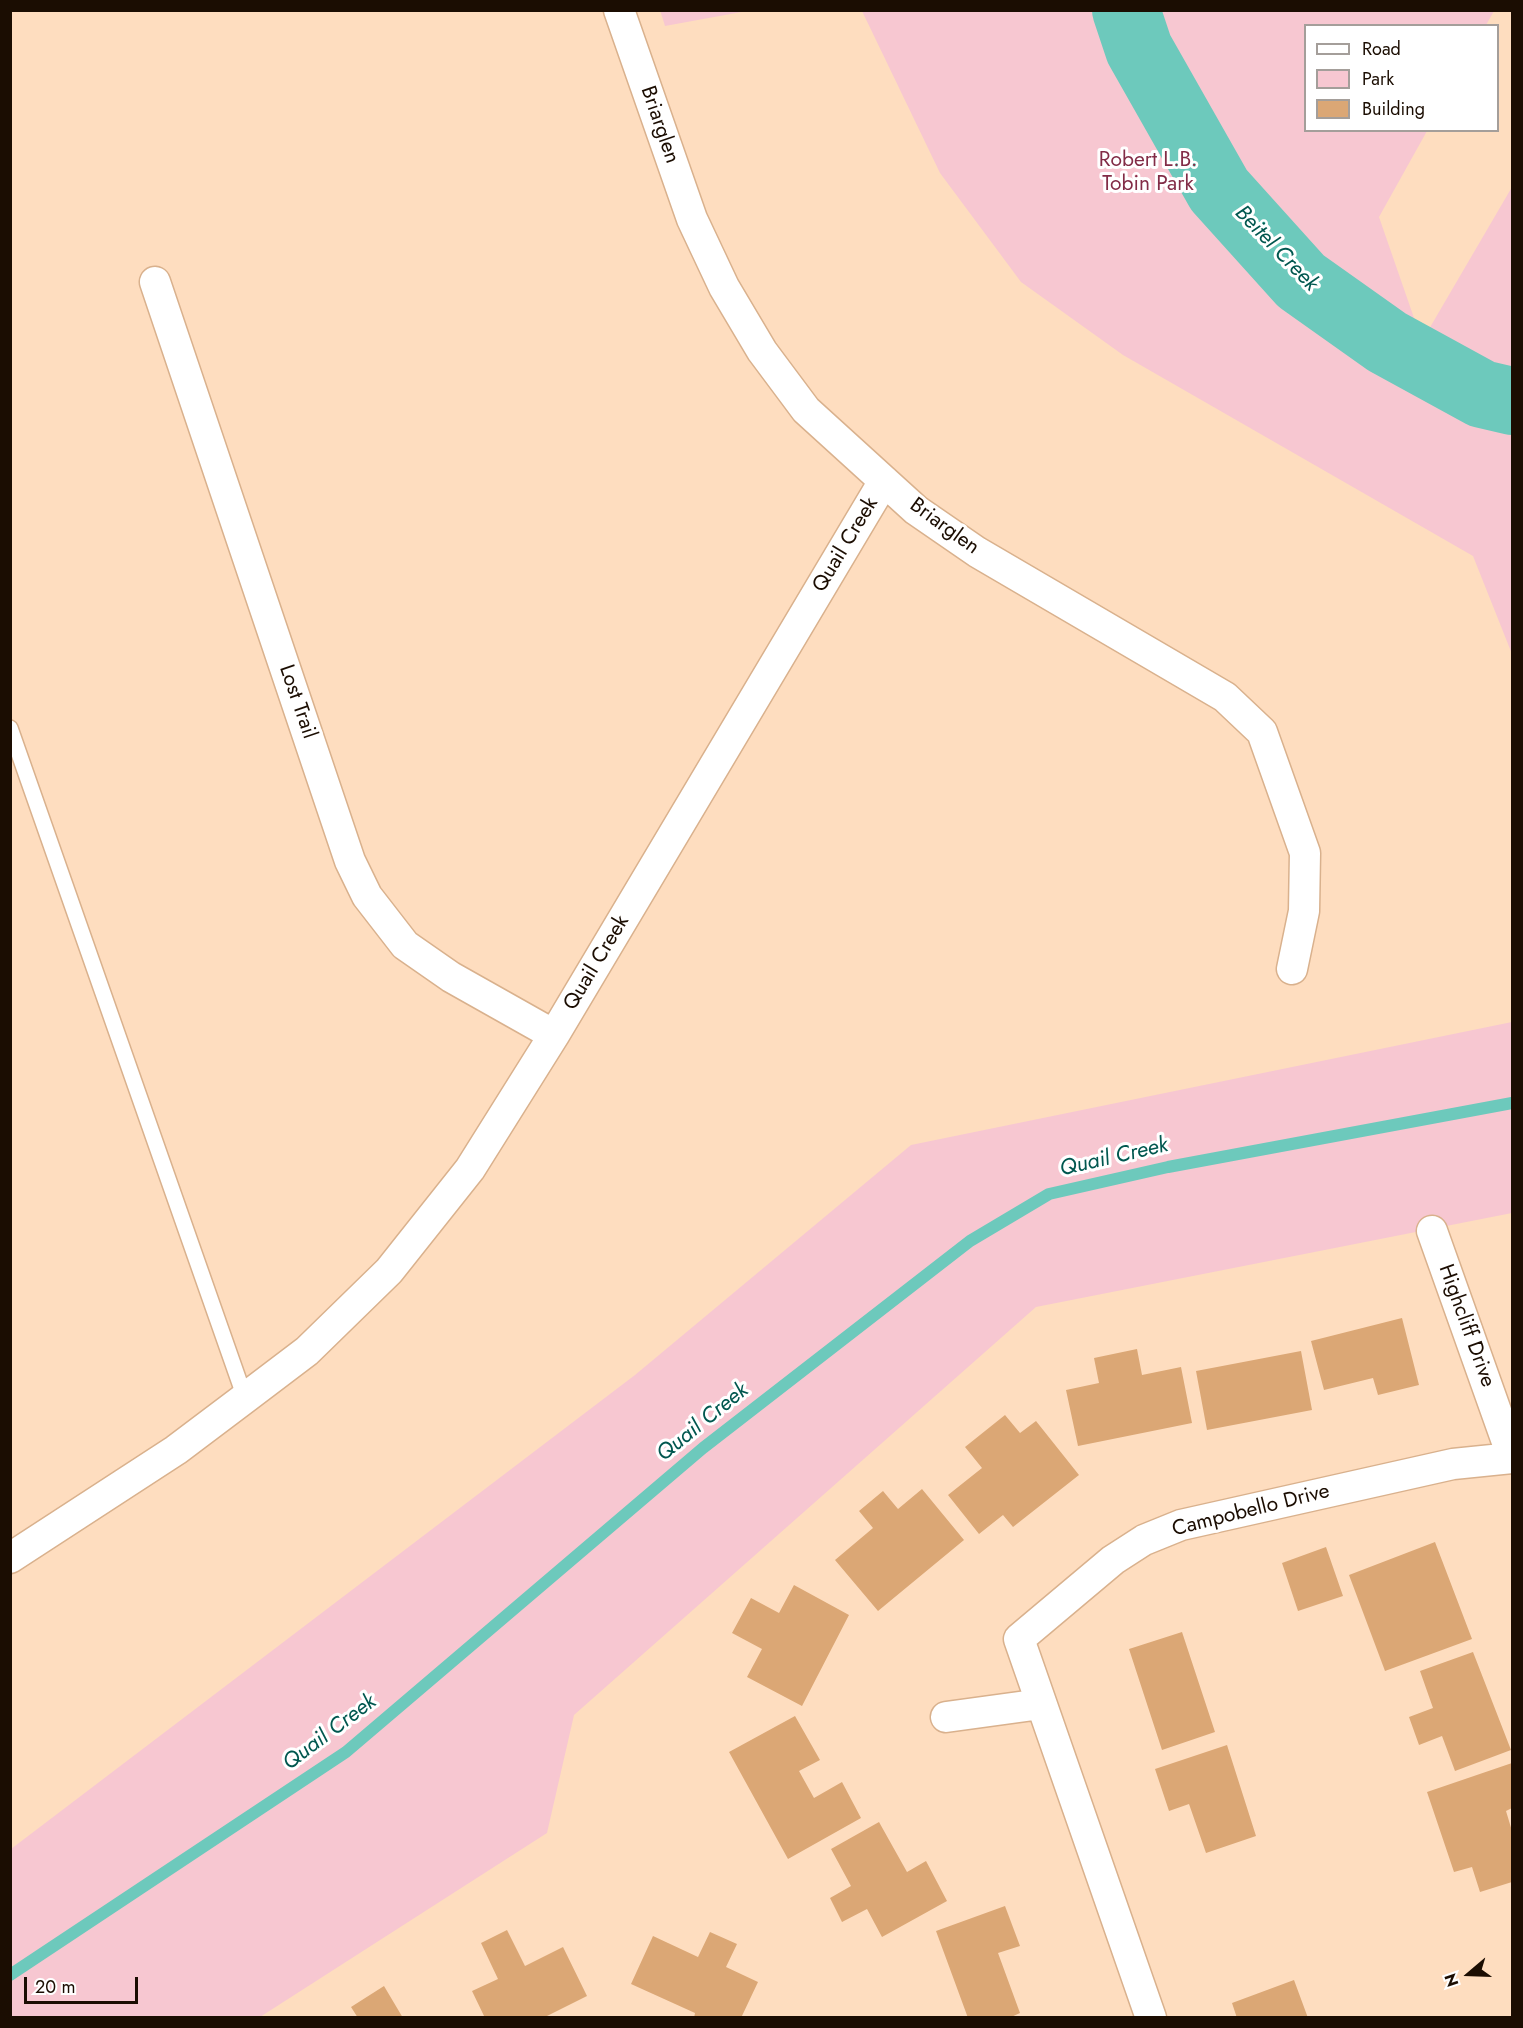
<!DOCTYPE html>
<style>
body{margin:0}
#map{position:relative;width:1523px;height:2028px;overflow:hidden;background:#feddbf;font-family:Jost,sans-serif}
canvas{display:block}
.frame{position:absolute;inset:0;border:12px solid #1b0d02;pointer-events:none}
.legend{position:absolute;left:1304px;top:24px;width:195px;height:108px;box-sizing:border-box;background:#fff;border:2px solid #a49e9a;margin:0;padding:8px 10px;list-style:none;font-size:18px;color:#1b0d02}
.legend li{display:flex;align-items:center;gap:12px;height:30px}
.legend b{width:30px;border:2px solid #a49e9a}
.north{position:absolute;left:1439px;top:1944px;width:60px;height:60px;-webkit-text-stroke:4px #fff;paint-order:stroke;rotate:251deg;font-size:16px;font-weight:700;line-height:24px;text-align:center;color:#1b0d02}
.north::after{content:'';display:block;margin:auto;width:21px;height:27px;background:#1b0d02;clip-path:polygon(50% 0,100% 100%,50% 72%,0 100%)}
.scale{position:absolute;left:24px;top:1977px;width:114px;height:27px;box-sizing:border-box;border:3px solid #1b0d02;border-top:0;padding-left:8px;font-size:18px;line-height:21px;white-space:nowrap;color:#1b0d02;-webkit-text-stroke:4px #fff;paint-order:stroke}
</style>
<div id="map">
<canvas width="1523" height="2028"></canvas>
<div class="frame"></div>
<ul class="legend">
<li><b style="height:8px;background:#fff"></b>Road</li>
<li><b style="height:16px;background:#f7c7d1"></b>Park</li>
<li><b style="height:16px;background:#dba775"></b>Building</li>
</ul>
<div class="north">N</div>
<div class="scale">20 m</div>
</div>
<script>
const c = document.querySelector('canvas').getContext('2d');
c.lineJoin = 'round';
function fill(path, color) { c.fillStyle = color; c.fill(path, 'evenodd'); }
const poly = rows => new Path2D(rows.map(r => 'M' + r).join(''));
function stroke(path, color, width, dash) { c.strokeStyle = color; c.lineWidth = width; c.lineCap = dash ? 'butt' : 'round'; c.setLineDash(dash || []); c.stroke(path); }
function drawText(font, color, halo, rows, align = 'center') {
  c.font = font + ' Jost,sans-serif'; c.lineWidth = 6; c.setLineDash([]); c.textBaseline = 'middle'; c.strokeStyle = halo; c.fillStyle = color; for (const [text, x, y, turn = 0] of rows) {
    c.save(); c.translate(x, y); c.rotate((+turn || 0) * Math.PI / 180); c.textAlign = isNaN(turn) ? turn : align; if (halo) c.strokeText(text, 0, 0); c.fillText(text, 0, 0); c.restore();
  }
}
fill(poly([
 [660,10,747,10,747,11,665,26],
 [862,11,1494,11,1486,25,1306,26,1306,130,1427,131,1379,217,1422,341,1512,187,1512,654,1473,556,1123,355,1021,282,940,173],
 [1512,1022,1512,1213,1036,1307,574,1715,547,1833,260,2017,11,2018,11,1849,635,1375,911,1145]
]), '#f7c7d1');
stroke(poly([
 [10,1975,346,1752,703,1448,970,1241,1049,1194,1168,1167,1512,1103]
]), '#6dc9bc', 12);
stroke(poly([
 [1126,10,1139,49,1219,190,1301,281,1387,342,1482,394,1512,401]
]), '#6dc9bc', 68);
fill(poly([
 [1402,1318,1419,1385,1378,1395,1373,1378,1324,1390,1311,1341],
 [1137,1349,1142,1375,1181,1367,1192,1423,1078,1446,1066,1390,1099,1383,1094,1358],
 [1301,1351,1312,1410,1207,1430,1196,1371],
 [1005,1415,1020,1433,1036,1421,1079,1475,1013,1527,1003,1515,979,1534,948,1495,982,1468,965,1447],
 [922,1489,964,1540,878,1611,835,1560,873,1528,859,1511,883,1491,898,1509],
 [1435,1542,1472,1639,1385,1671,1349,1575],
 [1326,1547,1343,1596,1298,1611,1282,1563],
 [794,1585,849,1615,802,1706,747,1677,762,1649,732,1633,751,1598,779,1613],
 [1182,1632,1215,1732,1162,1750,1129,1649],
 [1473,1652,1511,1750,1455,1771,1442,1736,1419,1745,1409,1717,1433,1708,1420,1671],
 [795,1716,820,1760,799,1771,814,1798,842,1782,861,1818,788,1859,729,1752],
 [1227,1745,1256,1836,1206,1853,1189,1804,1169,1811,1155,1769],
 [1512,1763,1512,1808,1506,1811,1512,1831,1512,1882,1480,1892,1472,1867,1454,1872,1427,1792],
 [879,1822,907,1872,926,1861,947,1901,882,1937,867,1909,842,1922,830,1898,851,1886,831,1849],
 [1005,1906,1020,1946,998,1953,1020,2013,1009,2018,968,2018,936,1931],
 [507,1930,525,1966,563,1947,587,1996,543,2018,485,2018,472,1991,498,1979,481,1943],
 [710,1932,737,1944,726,1967,758,1982,741,2018,694,2018,695,2013,631,1984,653,1936,698,1957],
 [1294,1980,1308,2018,1237,2018,1232,2003],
 [384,1986,403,2018,358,2018,351,2007]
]), '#dba775');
const service = poly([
 [10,728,245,1398]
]);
const minor = poly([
 [619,10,692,219,724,287,762,351,806,410,916,510,977,552,1225,697,1262,732,1305,853,1304,911,1292,969],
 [155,282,350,861,367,896,405,945,451,977,554,1035],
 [1432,1231,1512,1456],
 [10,1558,176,1450,245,1398,307,1351,389,1271,470,1169,554,1035,884,481],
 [946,1717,1041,1704],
 [1151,2018,1019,1639,1113,1560,1144,1540,1181,1525,1453,1464,1512,1458]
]);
stroke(service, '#d9b18d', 18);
stroke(minor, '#d9b18d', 33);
stroke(service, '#fff', 15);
stroke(minor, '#fff', 30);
drawText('21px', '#1b0d02', '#fff', [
 ["Briarglen",659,125,71],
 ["Briarglen",944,527,36],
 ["Quail Creek",846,545,-59],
 ["Lost Trail",297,702,71],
 ["Quail Creek",597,963,-59],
 ["Highcliff Drive",1466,1326,70],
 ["Campobello Drive",1251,1511,-14]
]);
drawText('21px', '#822c47', '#fff', [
 ["Robert L.B.",1148,161],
 ["Tobin Park",1148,185]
]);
drawText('italic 22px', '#01574f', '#fff', [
 ["Beitel Creek",1276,249,46],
 ["Quail Creek",1114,1158,-13],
 ["Quail Creek",703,1423,-39],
 ["Quail Creek",330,1733,-37]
]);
</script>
